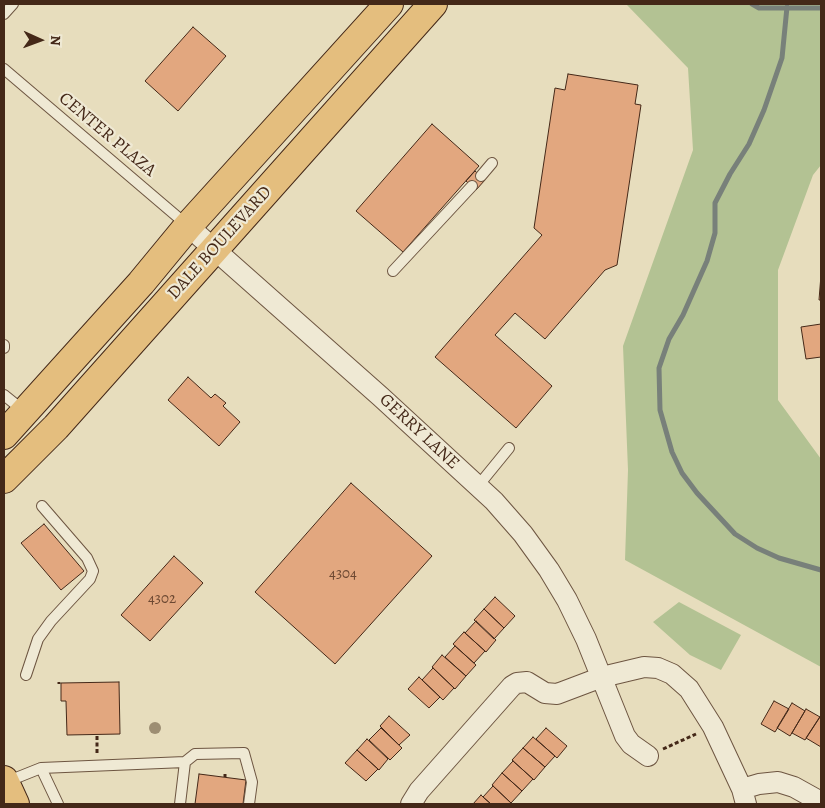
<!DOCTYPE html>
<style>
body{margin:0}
#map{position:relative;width:825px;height:808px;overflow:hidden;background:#e7ddbd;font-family:Alegreya,serif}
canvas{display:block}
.frame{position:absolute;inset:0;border:5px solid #442818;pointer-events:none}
.north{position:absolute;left:15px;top:15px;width:50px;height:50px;-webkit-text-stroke:4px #efe9d4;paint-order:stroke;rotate:92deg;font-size:14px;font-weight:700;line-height:20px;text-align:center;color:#442818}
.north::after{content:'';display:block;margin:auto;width:18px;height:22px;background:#442818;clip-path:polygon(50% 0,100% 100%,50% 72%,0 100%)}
</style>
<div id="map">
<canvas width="825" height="808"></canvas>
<div class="frame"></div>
<div class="north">N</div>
</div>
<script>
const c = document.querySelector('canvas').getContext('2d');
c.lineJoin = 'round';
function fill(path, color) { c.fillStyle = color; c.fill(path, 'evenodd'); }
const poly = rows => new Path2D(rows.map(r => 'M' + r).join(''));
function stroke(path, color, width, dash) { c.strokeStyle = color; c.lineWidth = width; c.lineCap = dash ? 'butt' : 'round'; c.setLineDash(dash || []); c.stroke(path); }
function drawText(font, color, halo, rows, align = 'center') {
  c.font = font + ' Alegreya,serif'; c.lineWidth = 4.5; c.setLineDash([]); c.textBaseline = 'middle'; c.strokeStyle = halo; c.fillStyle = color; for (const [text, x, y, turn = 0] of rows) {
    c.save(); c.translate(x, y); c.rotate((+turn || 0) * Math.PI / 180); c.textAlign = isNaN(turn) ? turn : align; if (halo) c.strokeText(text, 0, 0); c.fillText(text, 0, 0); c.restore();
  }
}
fill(poly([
 [626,4,821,4,821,165,813,175,778,270,778,400,821,459,821,667,625,560,628,470,623,346,693,150,688,68],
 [679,602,741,635,721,670,690,655,653,622]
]), '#b3c293');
stroke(poly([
 [752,4,759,8,821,8],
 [787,7,782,58,764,110,749,144,730,174,715,203,715,233,707,261,683,315,669,339,659,368,660,410,672,452,682,473,697,493,735,534,757,548,779,558,821,570]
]), '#78807a', 5);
const building = poly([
 [193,27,226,56,178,111,145,81,193,27],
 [568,74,638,85,635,104,641,105,617,265,605,270,545,339,515,313,495,335,552,386,516,428,435,357,542,235,534,228,555,88,565,90,568,74],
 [432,124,479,166,403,252,356,211,432,124],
 [475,171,485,180,476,190,466,181,475,171],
 [821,275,821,300,819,300,821,275],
 [821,324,821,357,806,359,801,327,821,324],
 [188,377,211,398,215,394,226,403,223,406,240,422,219,446,168,400,188,377],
 [351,483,432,556,335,664,255,592,351,483],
 [44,524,84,571,61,590,21,543,44,524],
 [174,556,203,583,150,641,121,615,174,556],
 [495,597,515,616,504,628,484,609,495,597],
 [484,609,504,628,494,639,474,620,484,609],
 [476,621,496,640,486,652,465,633,476,621],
 [464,632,485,651,474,663,453,644,464,632],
 [455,646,476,665,466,676,445,657,455,646],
 [442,655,466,676,455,689,432,667,442,655],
 [433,668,454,688,443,700,422,680,433,668],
 [419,677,440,697,429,708,408,689,419,677],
 [119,682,120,734,67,735,66,701,61,701,61,683,119,682],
 [774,701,789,709,775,732,761,724,774,701],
 [792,703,805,711,790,736,777,728,792,703],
 [806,709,820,717,805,740,792,733,806,709],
 [821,715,821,747,806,738,821,715],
 [389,716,410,735,399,745,380,726,389,716],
 [381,728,402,748,390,760,369,740,381,728],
 [546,728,567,746,557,758,536,739,546,728],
 [533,737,555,756,545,767,523,748,533,737],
 [367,739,388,759,379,770,357,750,367,739],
 [523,748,545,767,534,780,512,760,523,748],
 [357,750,378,769,366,781,345,763,357,750],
 [513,761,533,779,522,791,502,773,513,761],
 [502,773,522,791,511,803,492,785,502,773],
 [199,774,246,780,243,804,195,804,199,774],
 [493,786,511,803,513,804,491,804,483,797,493,786],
 [481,795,483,797,491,804,473,804,481,795]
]);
fill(building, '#e2a77f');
stroke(building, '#442818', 1);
const service = poly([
 [4,14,13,4],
 [4,69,187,225],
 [481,176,492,163],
 [393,271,472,186],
 [4,345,4,348],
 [4,395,25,412],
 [478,486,509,448],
 [26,675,38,639,51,621,90,579,93,571,87,558,42,506],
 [41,768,58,804],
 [6,782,41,768,185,762,195,754,244,753,252,782,249,804],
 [180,804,185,762]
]);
const minor = poly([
 [188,226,381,397,494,501,523,534,549,570,567,600,586,639,625,736,631,744,648,756],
 [742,789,759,784,778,782,794,787,821,802],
 [411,804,419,791,512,686,517,683,527,682,545,693,557,694,602,677,644,667,658,668,672,674,689,689,713,727,742,789,746,804]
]);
const primary = poly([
 [4,435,141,283,188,226,389,4],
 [4,479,56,427,433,4],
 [4,780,15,804]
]);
stroke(service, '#6d5541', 12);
stroke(minor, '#6d5541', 22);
stroke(primary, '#442818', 30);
stroke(poly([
 [59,682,59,684],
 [97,736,97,753],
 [663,749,696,734],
 [225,777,225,774]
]), '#442818', 3, [4, 2.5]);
stroke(service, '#efe9d4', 10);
stroke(minor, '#efe9d4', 20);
stroke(primary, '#e4be7e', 28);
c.fillStyle = '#9d8e73';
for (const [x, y] of [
 [155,728]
]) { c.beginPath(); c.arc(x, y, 6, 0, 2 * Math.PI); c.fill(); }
drawText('15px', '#6c4832', null, [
 ["4304",343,574],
 ["4302",162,599]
]);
drawText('18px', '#442818', '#efe9d4', [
 ["CENTER PLAZA",107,135,40],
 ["DALE BOULEVARD",220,243,-48],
 ["GERRY LANE",419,432,43]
]);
</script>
